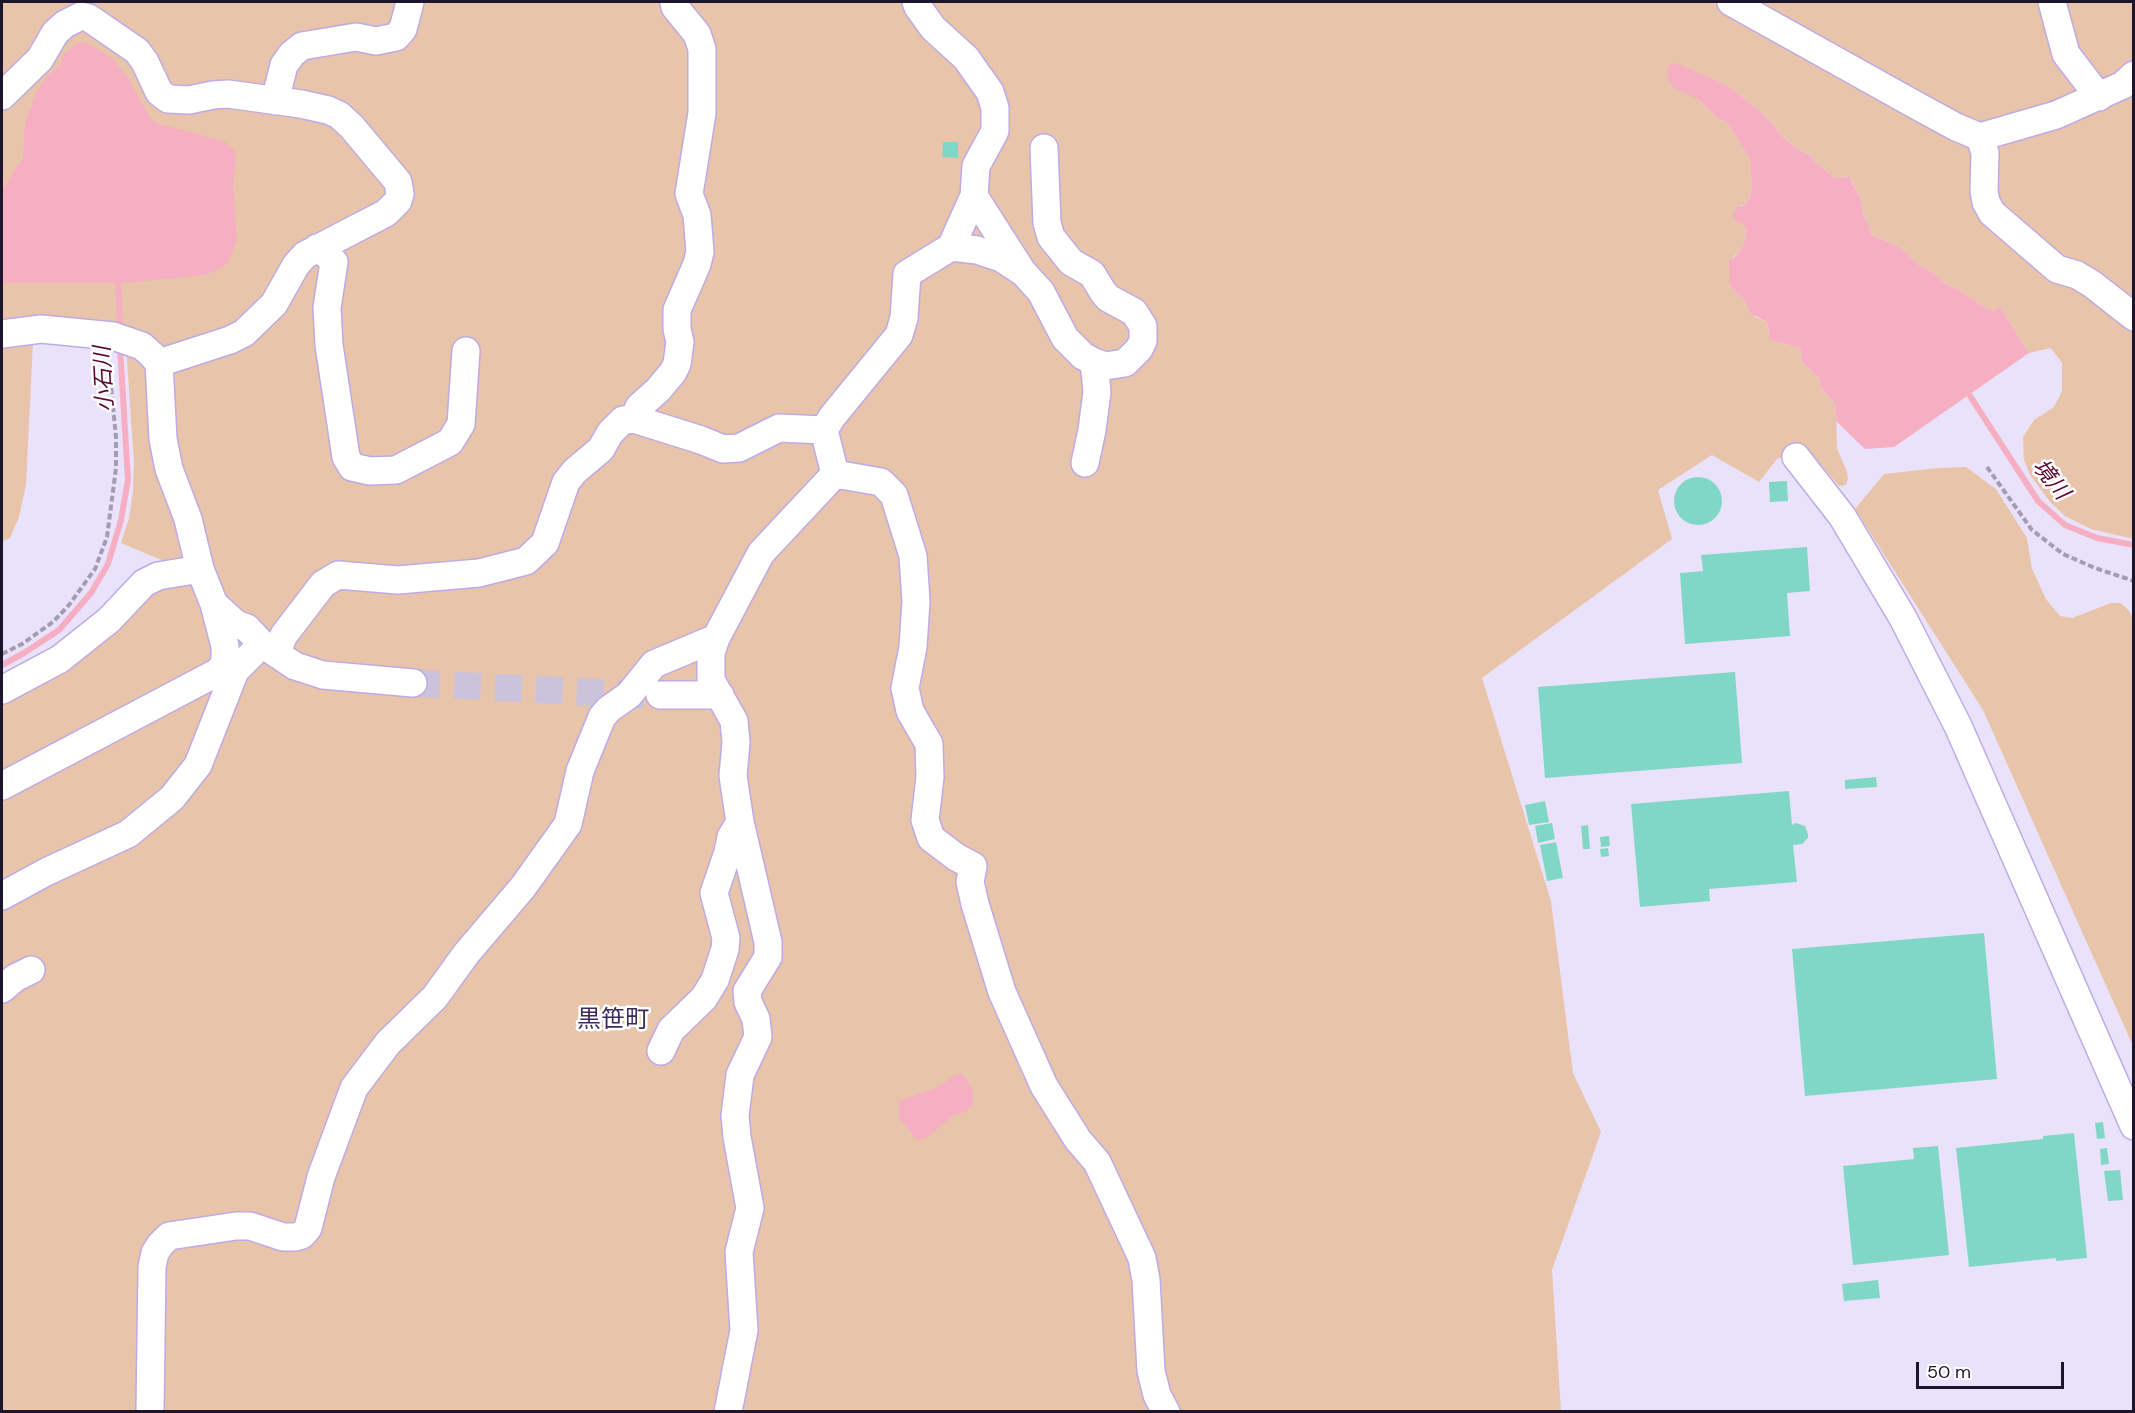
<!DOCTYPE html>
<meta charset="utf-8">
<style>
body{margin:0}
#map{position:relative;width:2135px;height:1413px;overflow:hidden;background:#eae2fb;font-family:"DM Sans",sans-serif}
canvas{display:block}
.frame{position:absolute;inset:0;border:3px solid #1d152b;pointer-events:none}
.scale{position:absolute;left:1916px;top:1362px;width:148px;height:27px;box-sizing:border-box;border:3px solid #1d152b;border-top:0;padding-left:8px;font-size:18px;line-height:21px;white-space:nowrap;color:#1d152b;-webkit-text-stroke:4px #fff;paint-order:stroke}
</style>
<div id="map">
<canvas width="2135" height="1413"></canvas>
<div class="frame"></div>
<div class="scale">50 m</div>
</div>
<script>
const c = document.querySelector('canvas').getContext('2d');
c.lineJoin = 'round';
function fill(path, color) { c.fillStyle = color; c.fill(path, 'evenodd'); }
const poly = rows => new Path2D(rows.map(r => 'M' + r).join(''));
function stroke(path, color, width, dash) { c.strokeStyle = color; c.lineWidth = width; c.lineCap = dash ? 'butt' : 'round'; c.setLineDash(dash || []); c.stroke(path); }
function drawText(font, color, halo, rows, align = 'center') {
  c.font = font + ' "DM Sans","Noto Sans JP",sans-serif'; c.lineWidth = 5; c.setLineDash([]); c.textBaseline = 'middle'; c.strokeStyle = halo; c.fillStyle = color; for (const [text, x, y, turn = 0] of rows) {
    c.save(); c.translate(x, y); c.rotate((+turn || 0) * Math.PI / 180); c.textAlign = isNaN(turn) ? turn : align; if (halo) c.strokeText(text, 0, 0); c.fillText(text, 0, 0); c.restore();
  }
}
fill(poly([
 [2,2,2133,2,2133,539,2091,529,2065,516,2051,503,2030,475,2024,460,2023,437,2034,420,2054,407,2062,391,2062,363,2051,348,2029,353,2000,307,1995,312,1989,310,1957,289,1949,286,1929,270,1920,266,1900,247,1871,235,1869,224,1864,217,1860,198,1851,179,1847,176,1839,178,1834,177,1814,162,1810,155,1799,150,1778,133,1777,128,1762,113,1728,86,1717,82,1689,94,1699,100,1720,120,1727,122,1750,159,1752,188,1749,199,1745,205,1740,205,1741,222,1745,226,1746,237,1740,252,1733,257,1732,288,1745,301,1748,308,1755,317,1767,322,1770,338,1773,341,1800,348,1802,362,1819,378,1821,388,1833,401,1836,408,1837,448,1847,472,1848,478,1846,485,1839,486,1807,449,1777,459,1759,482,1712,455,1658,490,1672,539,1482,678,1551,901,1573,1073,1601,1132,1552,1270,1561,1411,2,1411,2,698,166,562,121,543,129,518,133,491,134,464,126,345,33,342,26,485,19,517,10,538,2,542],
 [1966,467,1996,489,2027,538,2032,569,2046,599,2060,616,2072,618,2111,603,2121,603,2130,612,2133,621,2133,1046,1983,710,1855,509,1884,474,1939,468]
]), '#e8c5aa');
fill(poly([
 [78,43,87,43,112,58,128,78,150,118,156,123,226,142,234,150,236,157,233,186,237,239,229,262,221,268,205,275,126,283,2,283,2,190,23,158,25,123,36,93,47,76,61,65,62,56],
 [1677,63,1728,86,1762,113,1777,128,1778,133,1799,150,1810,155,1814,162,1834,177,1839,178,1849,176,1860,198,1864,217,1869,224,1871,235,1900,247,1920,266,1929,270,1949,286,1957,289,1989,310,1995,311,2000,307,2029,353,1894,447,1865,449,1836,421,1836,408,1833,401,1821,388,1819,378,1802,362,1800,348,1773,341,1770,338,1767,322,1750,313,1745,301,1732,288,1729,282,1729,262,1740,252,1746,237,1745,226,1736,221,1733,216,1736,207,1745,205,1749,199,1752,188,1750,159,1727,122,1720,120,1699,100,1674,88,1668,79,1667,70,1670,65],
 [956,1074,961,1074,966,1078,973,1092,973,1105,965,1112,954,1115,926,1138,917,1140,899,1118,899,1101,938,1087]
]), '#f5aec2');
stroke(poly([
 [75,3,76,2],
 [118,278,120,330],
 [1970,396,2038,501,2065,525,2097,538,2134,545],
 [2,665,24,653,59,630,91,593,108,564,121,520,128,480,120,347]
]), '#f5aec2', 6);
fill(poly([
 [943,142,958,142,958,158,942,157],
 '1674 501a24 24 0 1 1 48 0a24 24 0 1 1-48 0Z',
 [1787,481,1788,501,1770,502,1769,482],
 [1807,547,1810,591,1787,593,1790,636,1685,644,1680,573,1703,571,1701,555],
 [1735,672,1742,763,1545,778,1538,687],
 [1876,777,1877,787,1845,789,1845,780],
 [1789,791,1792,825,1796,823,1805,826,1808,834,1808,838,1802,844,1793,845,1797,882,1709,889,1710,901,1640,907,1631,804],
 [1545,801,1549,822,1529,825,1525,805],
 [1552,823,1555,839,1538,843,1535,826],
 [1588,825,1590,849,1583,849,1581,826],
 [1609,836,1610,846,1601,847,1600,837],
 [1556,842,1563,878,1547,881,1540,845],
 [1608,848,1609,856,1601,857,1600,849],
 [1984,933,1997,1079,1805,1096,1792,949],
 [2103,1122,2105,1138,2097,1139,2095,1123],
 [2074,1133,2087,1258,2056,1261,2056,1258,1969,1267,1956,1148,2043,1139,2043,1136],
 [1938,1146,1949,1255,1853,1265,1843,1166,1914,1159,1913,1148],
 [2107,1148,2109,1164,2101,1165,2100,1149],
 [2120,1170,2123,1200,2108,1201,2104,1171],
 [1878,1280,1880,1298,1844,1301,1842,1284]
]), '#81d7c6');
stroke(poly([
 [413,683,644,695]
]), '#cbc3dc', 27, [27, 14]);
const minor = poly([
 [916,2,918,7,933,28,966,58,990,92,995,108,995,131,976,166,974,196,951,247,907,274,904,318,899,335,832,417,824,430,835,474,881,482,894,495,913,556,916,601,913,647,905,688,910,711,929,744,930,777,925,820,931,838,956,857,973,866,970,882,975,904,1002,992,1044,1086,1078,1140,1097,1162,1142,1258,1146,1280,1151,1371,1157,1395,1166,1412],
 [1731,2,1912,103,1956,127,1980,137,2056,115,2123,85,2134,75],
 [2052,2,2066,54,2099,97],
 [2,96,40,59,55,33,65,24,81,16,89,18,137,51,145,62,159,92,168,99,189,100,213,95,228,94,301,104,328,110,339,115,352,127,398,182,400,194,398,201,386,213,305,255,296,265,274,304,244,333,230,340,159,363],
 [275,101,284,65,292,54,302,46,356,37,376,41,396,37,403,29,410,2],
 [1980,137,1985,153,1984,191,1986,202,1992,213,2057,269,2077,275,2092,284,2134,317],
 [974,196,1022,271,1041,292,1065,338,1083,356,1094,362,1105,366,1125,363,1139,349,1143,341,1143,326,1134,312,1108,298,1103,292,1092,274,1071,262,1051,237,1047,223,1044,148],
 [951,247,977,250,1001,258,1021,271],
 [317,248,326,254,334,262,327,308,329,345,346,457,352,467,370,471,396,470,450,442,461,424,466,351],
 [2,334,41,329,113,336,142,346,152,355,159,363,163,439,169,469,188,519,200,569,214,604,236,624,247,628,262,644,295,666,323,675,413,683],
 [634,419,639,407,658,390,673,372,677,364,680,342,677,329,677,310,697,264,700,252,697,215,689,194,702,113,702,49,697,34,675,7,674,2],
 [1796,457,1842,516,1903,618,1958,726,2134,1126],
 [1085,463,1092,430,1097,392,1094,362],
 [276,653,284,635,323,584,338,575,398,580,479,573,526,561,545,543,566,482,575,471,601,449,610,433,623,420,634,419,701,440,723,449,739,448,779,428,824,430],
 [2,690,60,659,109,620,144,583,158,576,200,569],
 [660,695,720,695],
 [2,786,218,672,225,663,225,646,214,604],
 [2,896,46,872,128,834,172,798,198,765,235,671,262,644],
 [2,989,15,978,31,970],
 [661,1051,671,1030,704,998,715,980,725,949,726,938,714,893,728,852,731,837,740,822],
 [150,1412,152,1267,155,1253,160,1245,169,1236,236,1226,250,1226,283,1237,295,1237,302,1235,308,1228,321,1177,354,1088,388,1043,435,997,466,954,523,887,568,824,580,771,602,717,609,709,629,695,654,664,716,638],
 [728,1412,744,1330,739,1252,750,1208,737,1137,735,1116,740,1075,758,1037,756,1019,748,1002,747,991,768,957,768,942,740,822,733,776,736,742,734,721,711,680,711,653,716,638,761,553,835,474]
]);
stroke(minor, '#beaae5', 30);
stroke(poly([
 [1987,467,2032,530,2063,554,2095,568,2134,581],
 [2,654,22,644,53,622,69,605,95,569,107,537,116,468,116,437,108,357]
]), '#a49cb3', 4, [6, 3]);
stroke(minor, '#fff', 27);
drawText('italic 22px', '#59052c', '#fff', [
 ["小石川",105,379,-93],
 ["境川",2050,480,51]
]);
drawText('24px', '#3e2a5b', '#fff', [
 ["黒笹町",613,1021]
]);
</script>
